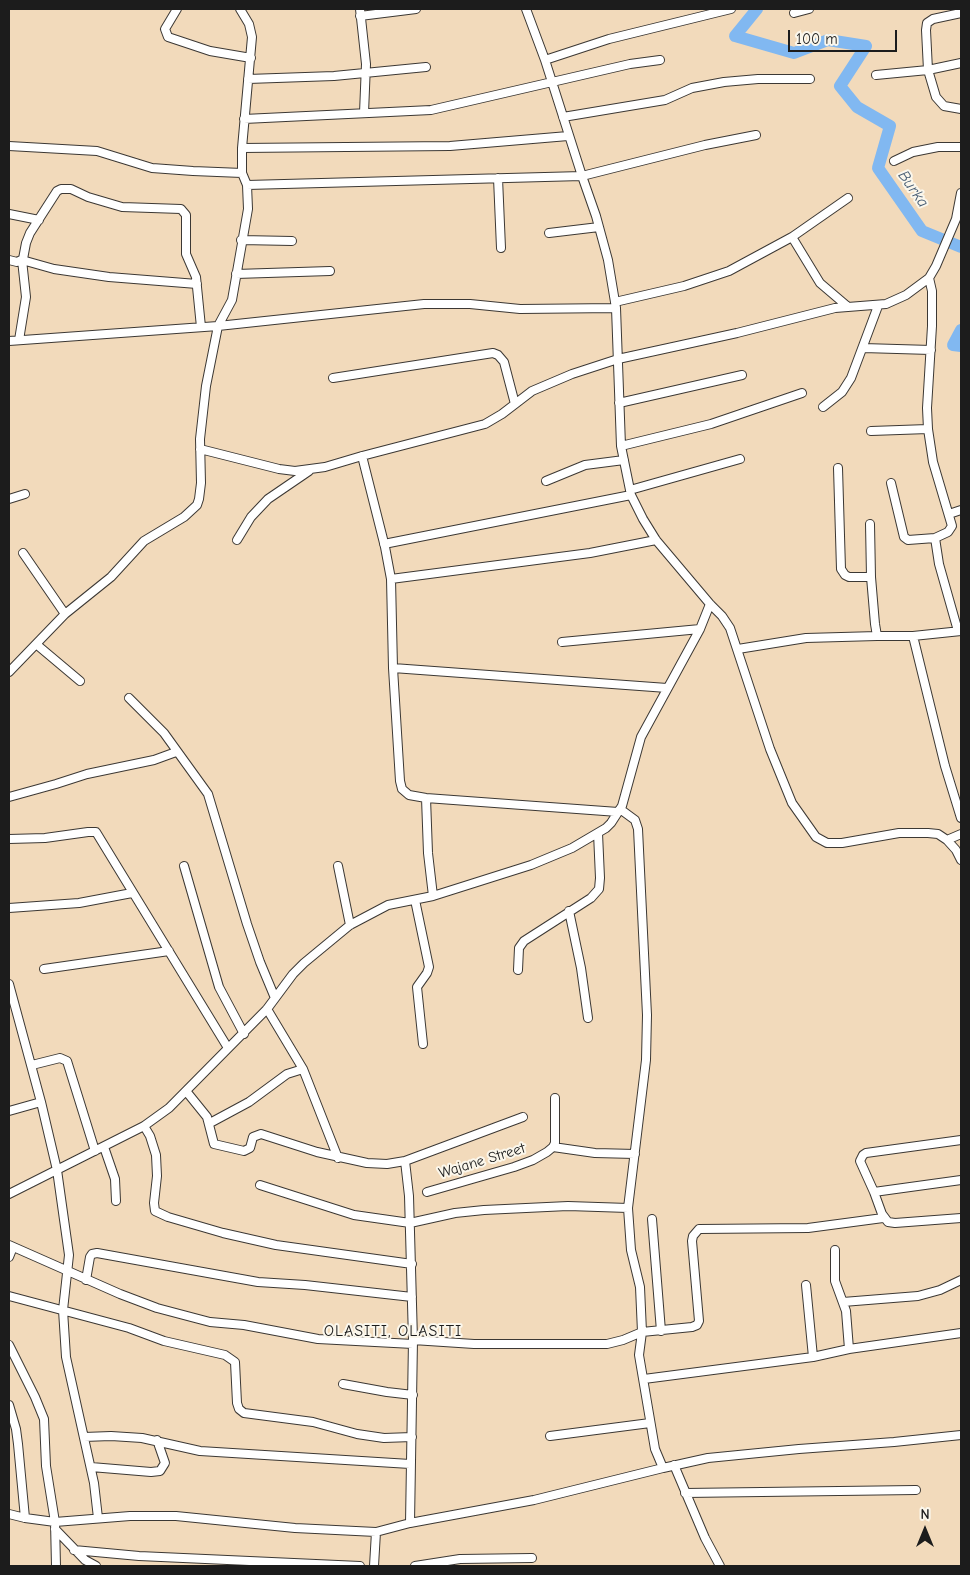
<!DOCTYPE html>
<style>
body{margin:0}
#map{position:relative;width:970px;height:1575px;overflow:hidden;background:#f2dabb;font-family:"Comic Neue",sans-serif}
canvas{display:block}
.frame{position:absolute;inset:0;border:10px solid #1c1c1c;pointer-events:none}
.north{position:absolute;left:900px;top:1505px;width:50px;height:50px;-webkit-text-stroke:4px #fbf7ec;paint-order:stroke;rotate:0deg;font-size:14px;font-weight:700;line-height:20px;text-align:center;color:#1c1c1c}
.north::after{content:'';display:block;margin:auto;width:18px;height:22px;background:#1c1c1c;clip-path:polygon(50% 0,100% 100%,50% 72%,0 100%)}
.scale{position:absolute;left:788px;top:30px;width:109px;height:22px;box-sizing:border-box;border:2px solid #1c1c1c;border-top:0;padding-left:6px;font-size:15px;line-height:18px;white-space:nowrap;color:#1c1c1c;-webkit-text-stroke:4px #fbf7ec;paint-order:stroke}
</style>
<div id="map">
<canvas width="970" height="1575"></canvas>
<div class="frame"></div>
<div class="north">N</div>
<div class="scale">100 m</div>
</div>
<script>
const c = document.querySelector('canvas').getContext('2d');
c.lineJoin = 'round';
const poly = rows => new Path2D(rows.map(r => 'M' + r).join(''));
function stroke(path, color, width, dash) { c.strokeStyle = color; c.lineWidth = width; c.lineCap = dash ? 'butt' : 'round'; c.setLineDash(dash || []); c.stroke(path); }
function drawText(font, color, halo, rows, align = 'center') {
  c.font = font + ' "Comic Neue",sans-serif'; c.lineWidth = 4; c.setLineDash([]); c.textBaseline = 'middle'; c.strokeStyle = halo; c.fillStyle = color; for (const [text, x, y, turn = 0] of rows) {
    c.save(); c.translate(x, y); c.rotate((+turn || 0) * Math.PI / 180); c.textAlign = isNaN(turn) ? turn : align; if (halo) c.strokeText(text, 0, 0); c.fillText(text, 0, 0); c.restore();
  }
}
stroke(poly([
 [757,9,735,36,794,53,828,40,866,46,840,86,857,107,890,126,878,168,922,231,961,247],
 [961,330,953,345,961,346]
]), '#81b8f1', 12);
const minor = poly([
 [177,9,165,29,168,37,210,51,251,58],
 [240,9,249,24,252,37,242,148,450,146,568,136],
 [360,9,366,64,364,113],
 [526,9,545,60,582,176,596,216,608,260,616,308,621,446,631,495,643,519,656,540,710,604,722,616,730,628,770,749,792,803,816,837,827,843,842,843,899,833,928,833,938,834,947,840,956,850,961,860],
 [794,13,809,9],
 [961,13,933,19,927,23,926,30,928,70,936,97,944,106,961,109],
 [360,16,416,9],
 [545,60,609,39,731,9],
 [876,75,928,70,961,63],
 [248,79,334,76,426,67],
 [563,117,665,100,692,88,724,82,758,79,810,79],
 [244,119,431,110,630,64,660,60],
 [9,146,97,151,152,168,193,171,242,173],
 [894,161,913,152,938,147,961,147],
 [498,178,501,248],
 [247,185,582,176,705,145,756,135],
 [9,214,39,220],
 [549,233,599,227],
 [792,237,820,283,847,306],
 [241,240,292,241],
 [9,260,17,262,23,259,26,243,30,233,57,191,61,189,71,189,88,197,122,207,181,209,186,215,186,254,196,277,201,327],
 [236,274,330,271],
 [929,278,932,291,932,326,927,408,928,429,933,462,952,526,948,532,935,538,939,564,958,631],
 [615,302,684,286,729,271,792,237,848,198],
 [19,340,26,297,22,260,54,269,109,277,197,284],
 [9,341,218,326,424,304,470,304,520,309,616,308],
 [863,348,931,350],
 [333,378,493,353,498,355,504,362,515,404],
 [619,403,742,375],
 [823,407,842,392,851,378,878,306],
 [871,431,928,429],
 [621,446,711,424,802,393],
 [200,449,279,469,295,471,325,467,362,456,485,424,502,414,532,391,572,374,618,359,737,333,835,308,886,304,906,295,929,278,936,266,956,219,961,193],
 [362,456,385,547,391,579,393,668,400,781,402,789,409,795,426,798,618,812],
 [838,468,841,569,845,575,849,577,871,577,875,624,877,636,913,636,961,631],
 [546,481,585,465,624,460],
 [891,483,904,537,908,540,935,538],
 [630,490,740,459],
 [9,499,25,494],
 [949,514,961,510],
 [870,524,871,577],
 [237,540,251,517,268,499,309,471],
 [384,544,631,495],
 [23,553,65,614],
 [391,579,590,553,656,540],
 [913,636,945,766,961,818],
 [562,642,700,629],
 [36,644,80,681],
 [738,649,806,638,877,636],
 [393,668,667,688],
 [9,672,65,614,111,577,144,541,184,517,197,505,199,499,201,483,200,439,206,386,218,326,232,300,248,209,247,185,242,173,242,148],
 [129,698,164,733,208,794,247,924,260,962,275,998],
 [9,797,56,784,87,774,154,760,176,752],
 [426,798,428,853,433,896],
 [620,809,635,820,638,829,647,1015,646,1060,628,1208,631,1250,640,1287,642,1332,639,1355,655,1449,663,1468],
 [9,839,45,838,88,832,96,832,228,1048],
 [947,840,961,834],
 [184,866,219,987,244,1034],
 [338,866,350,925],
 [415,900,429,967,427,973,417,987,423,1044],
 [9,908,79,903,132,893],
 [569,911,581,968,588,1018],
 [44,969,169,951],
 [518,970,519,948,524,941,591,898,599,889,600,878,598,833],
 [9,984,41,1102,57,1170,69,1255,63,1310,66,1357,94,1483,98,1518],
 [267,1009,303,1069,338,1158],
 [32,1065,60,1058,67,1061,95,1151],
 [186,1091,207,1117,214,1144,244,1151,250,1148,253,1137,261,1134,317,1152,367,1163,387,1164,405,1161,523,1117],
 [9,1111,41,1102],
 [210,1123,249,1102,287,1074,303,1069],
 [144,1126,150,1136,156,1155,157,1176,154,1203,155,1211,168,1217,223,1233,276,1245,412,1264],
 [961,1140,866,1153,863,1155,860,1161,874,1192,882,1214,888,1222,895,1223,961,1218],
 [104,1147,115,1179,116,1201],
 [553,1147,595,1153,635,1154],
 [405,1161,409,1196,413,1340,410,1523],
 [260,1185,354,1215,410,1223,455,1213,484,1210,568,1206,628,1208],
 [427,1192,514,1167,533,1160,547,1152,553,1147,555,1143,555,1098],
 [874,1192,961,1180],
 [9,1194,144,1126,169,1108,267,1009,293,974,304,963,350,925,388,905,433,896,531,865,572,848,606,828,611,823,622,806,641,737,700,629,710,604],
 [652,1219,661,1331],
 [9,1245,120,1294,157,1308,191,1317,210,1322,244,1325,318,1339,413,1344],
 [835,1250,835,1281,846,1311,849,1349],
 [9,1257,13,1247],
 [86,1280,90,1257,92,1254,97,1253,258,1282,305,1285,412,1297],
 [806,1285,813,1357],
 [9,1296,129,1328,164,1341,225,1355,235,1362,237,1403,239,1409,244,1413,313,1422,357,1434,384,1438,412,1437],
 [843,1302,918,1296,940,1290,961,1280],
 [413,1340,474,1344,607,1344,623,1340,642,1332,692,1327,697,1325,699,1321,692,1241,693,1236,699,1229,808,1228,883,1218],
 [9,1345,35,1397,44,1419,46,1466,55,1522,56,1566],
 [644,1379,813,1357,849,1349,961,1333],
 [343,1384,387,1392,413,1395],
 [9,1405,16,1429,18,1444,25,1518],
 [550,1436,650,1423],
 [84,1437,111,1436,142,1438,200,1451,410,1464],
 [674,1465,705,1538,720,1566],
 [91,1467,151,1472,160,1471,165,1463,157,1440],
 [685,1493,916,1490],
 [9,1514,25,1518,55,1522,130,1516,176,1516,295,1528,376,1532,410,1523,534,1500,663,1468,708,1458,799,1449,894,1442,961,1435],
 [55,1529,85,1560,96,1566],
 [74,1550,139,1556,360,1566],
 [374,1566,376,1532],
 [415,1566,460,1559,532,1558]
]);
stroke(minor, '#3c3834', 10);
stroke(minor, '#fff', 8);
drawText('15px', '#1c1c1c', '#fbf7ec', [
 ["Wajane Street",482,1161,-17]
]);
drawText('italic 16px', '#445a71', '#fbf7ec', [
 ["Burka",913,189,55]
]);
c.letterSpacing = '1px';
drawText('16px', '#1c1c1c', '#fbf7ec', [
 ["OLASITI, OLASITI",393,1331]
]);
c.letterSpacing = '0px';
</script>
